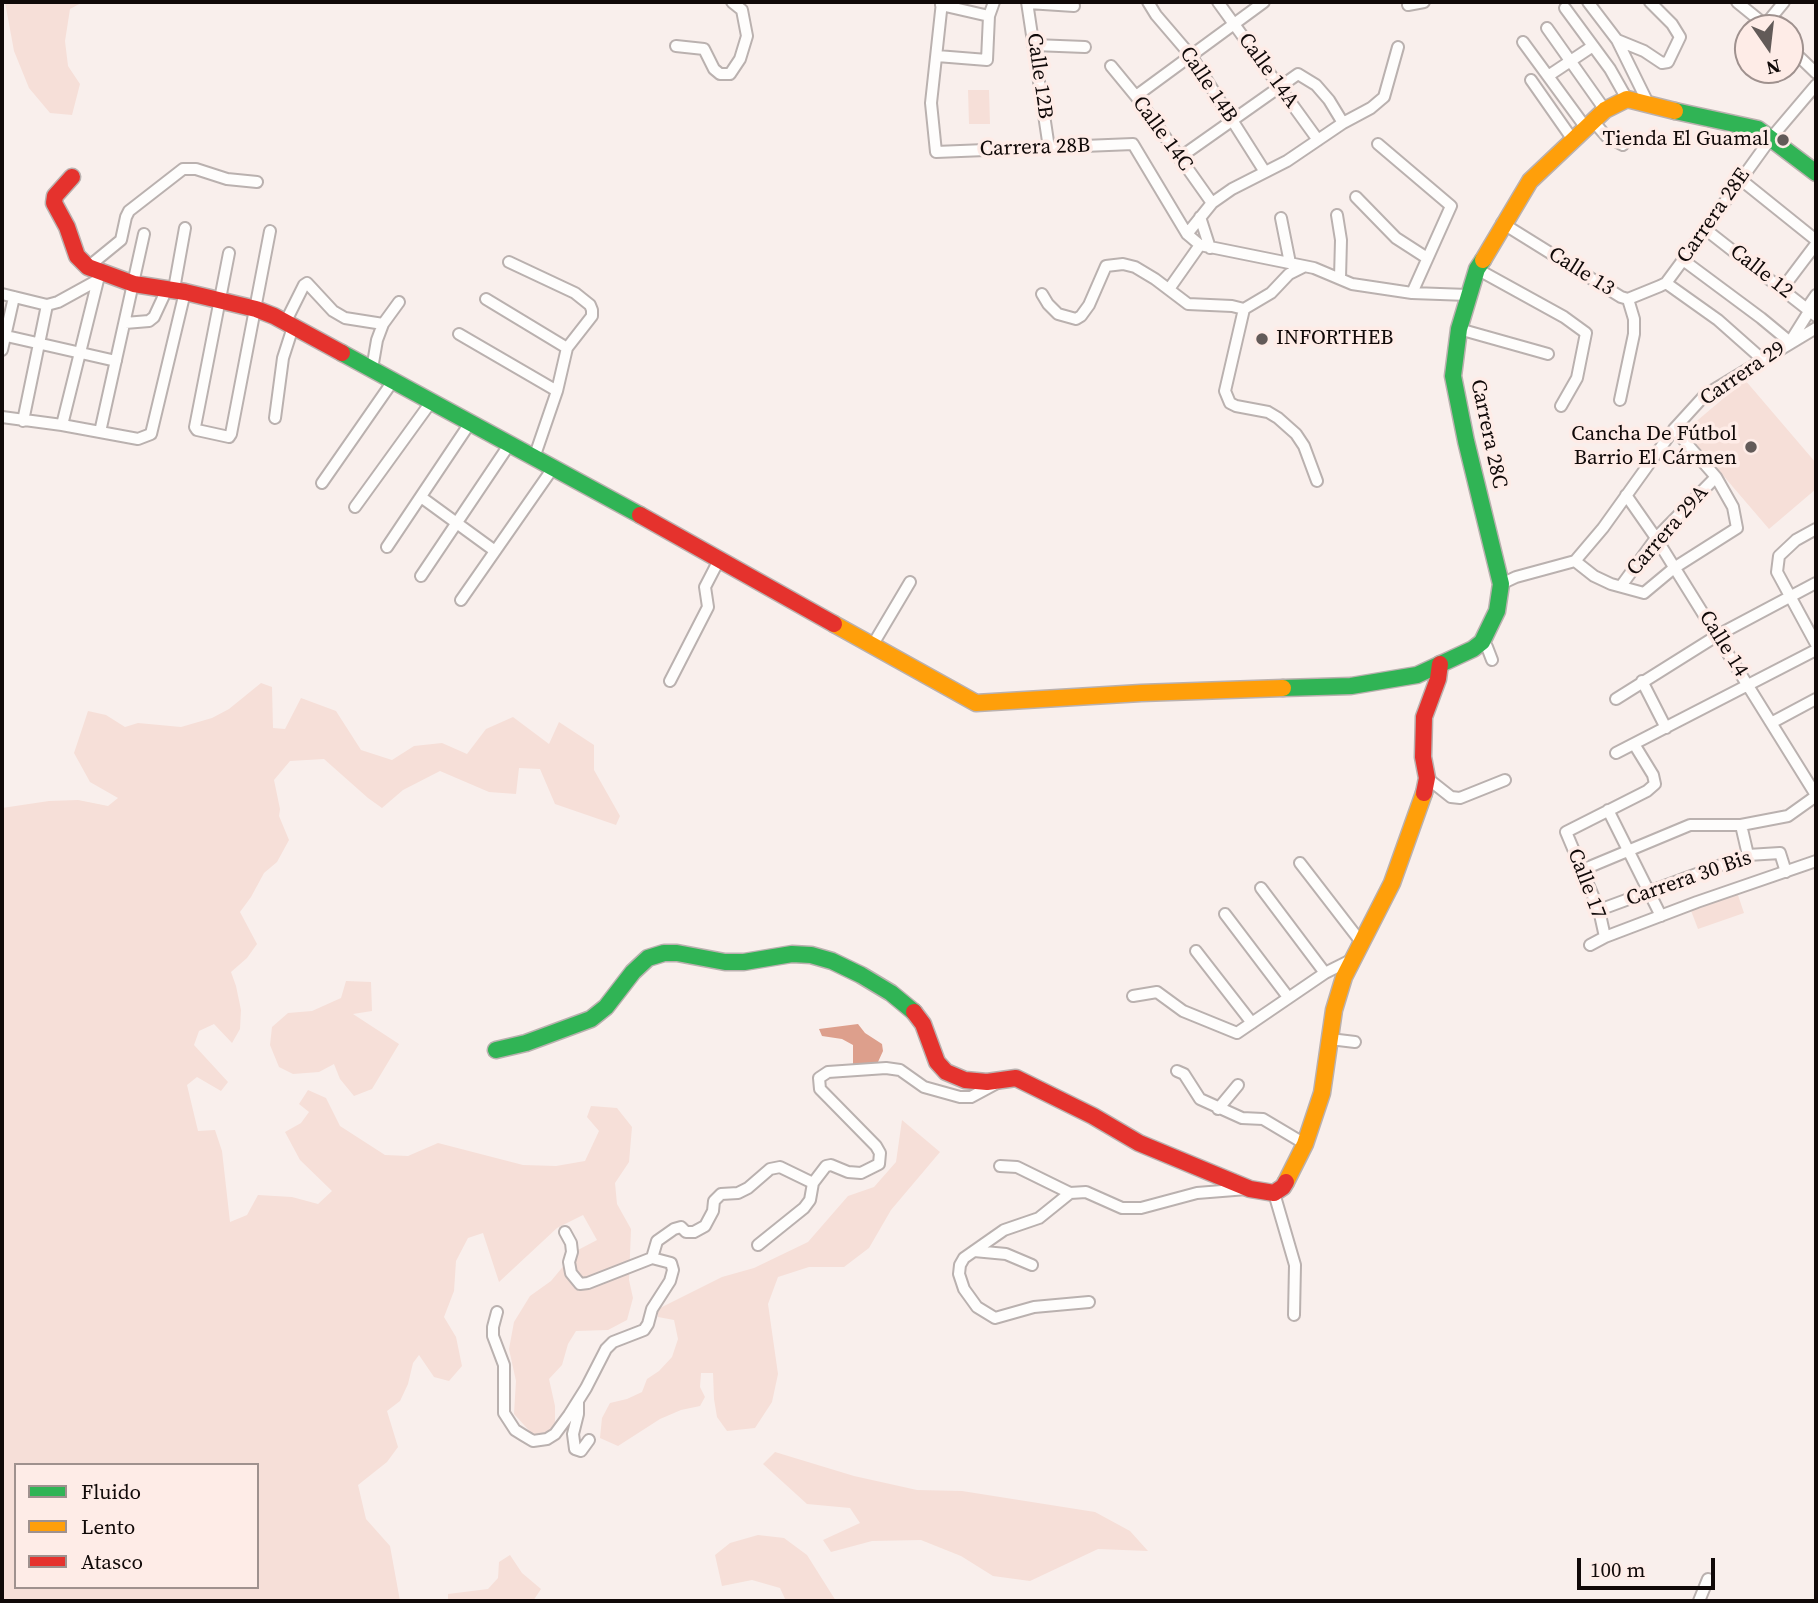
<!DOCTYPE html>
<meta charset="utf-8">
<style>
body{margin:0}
#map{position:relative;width:1818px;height:1603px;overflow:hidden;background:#f9efec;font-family:"Source Serif 4",serif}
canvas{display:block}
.frame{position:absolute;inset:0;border:4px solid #100908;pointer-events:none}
.legend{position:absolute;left:14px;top:1463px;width:245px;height:126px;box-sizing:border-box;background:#feece7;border:2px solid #9f918e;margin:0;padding:9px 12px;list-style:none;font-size:21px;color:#100908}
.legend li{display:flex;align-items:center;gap:14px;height:35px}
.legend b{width:35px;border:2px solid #9f918e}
.north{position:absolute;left:1734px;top:14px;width:70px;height:70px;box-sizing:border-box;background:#feece7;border:2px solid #9f918e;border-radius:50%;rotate:166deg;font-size:19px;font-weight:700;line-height:28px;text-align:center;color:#100908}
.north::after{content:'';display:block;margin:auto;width:24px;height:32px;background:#625a58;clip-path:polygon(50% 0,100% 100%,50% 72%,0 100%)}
.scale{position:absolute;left:1577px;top:1558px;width:138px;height:32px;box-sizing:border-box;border:4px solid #100908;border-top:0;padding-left:9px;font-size:21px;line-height:24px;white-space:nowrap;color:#100908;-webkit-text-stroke:5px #feece7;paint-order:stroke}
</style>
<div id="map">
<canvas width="1818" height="1603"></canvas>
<div class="frame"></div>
<ul class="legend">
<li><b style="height:9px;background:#30b455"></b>Fluido</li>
<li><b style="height:9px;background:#ff9f0a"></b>Lento</li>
<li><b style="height:9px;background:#e5322d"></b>Atasco</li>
</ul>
<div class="north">N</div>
<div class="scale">100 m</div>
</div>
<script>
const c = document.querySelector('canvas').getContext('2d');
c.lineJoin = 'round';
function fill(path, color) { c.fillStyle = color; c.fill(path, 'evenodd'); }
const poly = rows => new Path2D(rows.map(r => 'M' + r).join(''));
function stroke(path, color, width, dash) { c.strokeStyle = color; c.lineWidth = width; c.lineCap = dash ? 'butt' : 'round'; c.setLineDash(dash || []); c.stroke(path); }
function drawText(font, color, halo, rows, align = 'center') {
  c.font = font + ' "Source Serif 4",serif'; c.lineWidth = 7; c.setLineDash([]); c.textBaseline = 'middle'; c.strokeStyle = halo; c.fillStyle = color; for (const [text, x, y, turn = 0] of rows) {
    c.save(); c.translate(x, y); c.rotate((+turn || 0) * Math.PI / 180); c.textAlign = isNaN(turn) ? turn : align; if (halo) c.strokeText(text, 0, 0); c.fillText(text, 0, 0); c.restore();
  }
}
fill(poly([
 [5,2,83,2,70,9,65,41,68,66,80,84,72,115,50,113,29,88,14,51],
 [968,90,989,90,990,124,969,124],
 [1745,380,1816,463,1816,489,1769,529,1685,431],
 [261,683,272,687,273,728,285,729,301,698,336,711,361,750,392,760,414,746,442,743,467,754,486,729,513,717,549,744,559,722,594,745,594,770,620,816,616,825,555,804,540,769,519,768,516,794,489,792,440,771,403,790,382,808,368,798,324,759,290,761,274,780,280,809,279,816,289,840,277,862,264,873,251,897,240,912,257,944,247,958,231,972,236,986,241,1010,240,1029,232,1043,214,1024,199,1031,194,1045,228,1082,221,1091,197,1077,187,1085,198,1131,215,1130,222,1151,230,1222,247,1215,258,1195,292,1197,318,1204,332,1191,300,1160,285,1132,301,1123,309,1112,299,1104,308,1090,326,1098,340,1126,385,1155,408,1156,438,1143,523,1165,556,1166,585,1161,599,1131,587,1117,591,1106,617,1108,632,1127,629,1162,615,1183,617,1204,631,1229,629,1280,633,1298,627,1320,608,1330,576,1331,568,1344,562,1365,549,1379,555,1406,555,1429,535,1437,514,1414,516,1381,509,1349,514,1322,530,1296,551,1281,576,1251,597,1240,583,1215,557,1228,499,1282,483,1233,468,1238,456,1261,454,1291,444,1317,456,1337,462,1366,449,1381,434,1377,419,1355,413,1363,408,1384,400,1401,387,1411,398,1447,387,1462,358,1485,366,1519,390,1546,400,1601,2,1601,2,808,49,801,78,800,108,806,118,798,90,782,74,753,88,711,106,715,125,727,138,723,181,727,212,718,229,709],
 [16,1465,257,1465,257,1587,16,1587],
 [1737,892,1744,913,1698,929,1690,908],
 [346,981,371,982,372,1011,353,1014,399,1044,372,1089,354,1096,340,1079,334,1064,319,1072,293,1074,279,1067,270,1045,272,1027,288,1013,312,1011,341,998],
 [902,1120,940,1152,891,1210,869,1248,844,1267,809,1267,778,1277,768,1304,778,1374,772,1402,755,1428,727,1431,717,1417,714,1399,713,1373,701,1373,700,1387,705,1397,700,1406,681,1410,660,1419,618,1446,600,1438,602,1418,610,1403,627,1399,642,1392,647,1379,659,1371,672,1357,678,1339,674,1320,658,1317,658,1309,722,1277,754,1268,808,1242,848,1196,874,1187,896,1162],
 [775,1452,854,1476,917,1490,962,1491,1095,1512,1130,1531,1148,1551,1098,1549,1030,1581,993,1576,961,1556,921,1540,872,1541,831,1552,823,1540,860,1523,850,1508,807,1504,763,1464],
 [758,1535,784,1538,807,1555,836,1601,786,1601,780,1588,752,1580,722,1586,715,1555,730,1543],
 [510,1555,522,1573,541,1589,533,1601,448,1601,448,1594,488,1589,498,1578,499,1562]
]), '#f6dfd8');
fill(poly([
 [858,1024,865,1033,882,1044,883,1051,878,1062,853,1067,853,1045,842,1039,822,1036,819,1029]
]), '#dd9f8c');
const street = poly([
 [942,2,931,103,936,152,1133,144,1187,234,1200,245,1314,268,1352,284,1412,293,1468,295],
 [1027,2,1049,148],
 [1148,2,1156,15,1192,57,1265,172],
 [1218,2,1318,140],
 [1588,2,1617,40,1648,103],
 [1737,2,1769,28],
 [1028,3,1074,6],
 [941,5,989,16],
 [1408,5,1424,2],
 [1565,8,1610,69,1627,99],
 [1765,25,1784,2],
 [1547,28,1605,110],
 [1617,40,1644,51,1662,63,1668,62,1680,37,1672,24,1650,2],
 [1523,42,1586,128],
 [1034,45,1085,47],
 [676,46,704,49,714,69,720,74,730,74,740,59,747,36,742,10,732,2],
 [1790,48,1816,73],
 [937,56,987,60,989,16,994,2],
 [1111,66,1139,100,1212,203],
 [1548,76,1593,46],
 [1531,80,1573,140],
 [1136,96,1264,2],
 [1593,121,1606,136,1623,145],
 [1378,144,1451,206,1412,293],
 [1179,158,1298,74,1316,85,1329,100,1343,123],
 [1740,179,1816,240],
 [1356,197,1396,238,1427,258],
 [1337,215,1341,240,1340,278],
 [1200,217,1210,248],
 [1281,218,1290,263],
 [1502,223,1621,297,1628,299,1660,286,1666,283,1683,260,1771,138,1816,85],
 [1705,229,1816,316],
 [1187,234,1212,203,1232,189,1287,161,1343,123,1371,108,1384,97,1398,47],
 [229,253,195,427,197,430,229,437,231,434,270,231],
 [1683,260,1761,318,1790,342,1810,310],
 [509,262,575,293,590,305,592,310,592,316,567,348,557,391,534,458],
 [88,267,121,240,126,217,129,211,183,169,196,169,227,179,257,182],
 [1303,267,1289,274,1271,293,1244,309,1225,391,1230,403,1236,406,1268,412,1278,418,1296,434,1304,446,1317,481],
 [1477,269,1564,317,1586,333,1577,378,1561,406],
 [1666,283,1718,320,1762,359],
 [174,289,185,228],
 [1169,289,1200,245],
 [1782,289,1816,244],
 [2,294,47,305,58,302,98,280],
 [1042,294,1048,304,1058,314,1076,319,1081,316,1089,305,1106,266,1123,264,1135,267,1155,279,1188,304,1232,306,1244,309],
 [486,299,567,348],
 [1807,308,1816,295],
 [125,323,149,321,154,317,167,289],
 [285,323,304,285,307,283,333,311,345,318,383,324],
 [1459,329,1548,354],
 [459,334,557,391],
 [2,335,116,361],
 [2,350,14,297],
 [372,369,377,340,383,324,399,302],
 [1620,400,1634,334,1634,319,1628,299],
 [2,417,62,425,138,439,151,434,185,292],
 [275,418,283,358,293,327],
 [23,421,47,305],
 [62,425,100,272],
 [100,432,144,234],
 [322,483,393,381],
 [1626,495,1656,538,1816,795],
 [421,497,495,551],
 [355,507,431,402],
 [1816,529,1796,540,1779,556,1777,572,1816,644],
 [387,547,470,423],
 [1575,561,1594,576,1611,584,1644,593,1674,568,1737,528,1733,507,1716,477,1674,429],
 [421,576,509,445],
 [1501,584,1516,577,1575,561,1603,528,1674,429,1705,395,1816,328],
 [1621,586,1656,538,1716,477],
 [461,600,553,468],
 [1482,642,1487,647,1492,660],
 [872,646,910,582],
 [670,681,708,607,705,587,720,558],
 [1642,681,1666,728],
 [1616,699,1718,635,1816,583],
 [1771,723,1816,699],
 [1616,753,1816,650],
 [1427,778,1451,797,1460,798,1505,780],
 [1608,810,1661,916],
 [1741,825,1748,855],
 [1300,863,1361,942],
 [1582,870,1690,825,1741,825,1788,816,1816,796],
 [1261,888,1325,973],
 [1599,910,1748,855,1780,853,1786,872],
 [1225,914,1288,997],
 [1605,937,1599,910,1566,832,1647,791,1655,784,1653,775,1634,744],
 [1590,945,1605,937,1697,902,1816,861],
 [1196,951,1252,1023],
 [1133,996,1157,992,1183,1011,1237,1033,1325,973,1353,959],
 [1330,1039,1355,1042],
 [1177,1071,1184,1074,1200,1099,1242,1118,1263,1119,1305,1144],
 [1218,1109,1238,1085],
 [1000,1166,1017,1167,1070,1193],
 [1274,1193,1295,1265,1294,1315],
 [565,1232,571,1243,572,1252,569,1262,571,1273,580,1284,588,1283,652,1258,657,1241,674,1229,681,1227,686,1232,694,1232,705,1226,713,1211,714,1201,721,1194,738,1193,748,1188,770,1169,780,1167,813,1183],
 [758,1245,804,1208,810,1200,813,1183,826,1166,831,1165,848,1172,861,1173,879,1164,880,1153,876,1146,820,1089,819,1078,828,1072,886,1068,900,1070,924,1087,960,1097,971,1097,997,1083],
 [974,1251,1006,1254,1032,1265],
 [1089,1302,1034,1307,995,1318,977,1307,964,1289,959,1274,960,1265,964,1258,1004,1230,1039,1218,1070,1193,1086,1192,1122,1208,1141,1208,1197,1193,1247,1189],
 [497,1312,493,1327,493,1336,504,1365,504,1413,515,1430,523,1435,533,1441,547,1439,555,1434,569,1415,586,1388,606,1349,613,1342,644,1330,648,1324,652,1309,670,1281,673,1270,671,1263,652,1258],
 [578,1401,578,1414,573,1434,575,1449,581,1451,589,1440],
 [1699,1601,1708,1579]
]);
const fast = poly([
 [1675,111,1758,129,1816,173],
 [342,353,640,515],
 [1283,688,1351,686,1417,675,1473,649,1482,642,1497,611,1501,584,1466,441,1453,376,1459,329,1477,269,1483,260],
 [496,1050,526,1043,591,1019,606,1007,633,972,648,958,664,953,677,953,725,962,744,962,792,954,811,955,832,961,861,975,891,993,914,1012]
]);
const slow = poly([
 [1483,260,1530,181,1605,110,1627,99,1675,111],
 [834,624,976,703,1141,693,1283,688],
 [1286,1182,1305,1144,1322,1093,1334,1010,1344,977,1392,883,1424,793]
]);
const jam = poly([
 [72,177,55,196,54,203,67,227,77,256,88,267,134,284,185,292,256,309,274,316,342,353],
 [640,515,834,624],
 [1424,793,1427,778,1423,757,1424,717,1438,679,1440,664],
 [914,1012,923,1024,937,1062,946,1072,965,1080,987,1082,1016,1078,1093,1116,1139,1143,1250,1189,1274,1193,1283,1187,1286,1182]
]);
stroke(street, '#bab1af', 14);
stroke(fast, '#bab1af', 19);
stroke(slow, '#bab1af', 19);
stroke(jam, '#bab1af', 19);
stroke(street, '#fefdfc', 10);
stroke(fast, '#30b455', 16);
stroke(slow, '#ff9f0a', 16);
stroke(jam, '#e5322d', 16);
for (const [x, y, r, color] of [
 [1783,140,7,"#625a58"],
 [1262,339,7,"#625a58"],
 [1751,447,7,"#625a58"]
]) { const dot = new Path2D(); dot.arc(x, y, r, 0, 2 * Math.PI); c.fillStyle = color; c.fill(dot); stroke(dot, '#feece7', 2.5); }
drawText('21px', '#100908', '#feece7', [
 ["Calle 14A",1268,71,54],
 ["Calle 12B",1039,76,82],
 ["Calle 14B",1208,85,56],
 ["Calle 14C",1162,134,54],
 ["Carrera 28B",1035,148,-2],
 ["Carrera 28E",1714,216,-55],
 ["Calle 13",1581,272,32],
 ["Calle 12",1761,272,38],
 ["Carrera 29",1743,374,-34],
 ["Carrera 28C",1488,434,78],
 ["Carrera 29A",1668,531,-49],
 ["Calle 14",1723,644,58],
 ["Carrera 30 Bis",1689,879,-19],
 ["Calle 17",1586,884,69]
]);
drawText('21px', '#100908', '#feece7', [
 ["Tienda El Guamal",1769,140],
 ["INFORTHEB",1276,339,"left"],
 ["Cancha De Fútbol",1737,435],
 ["Barrio El Cármen",1737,459]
], 'right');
</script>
